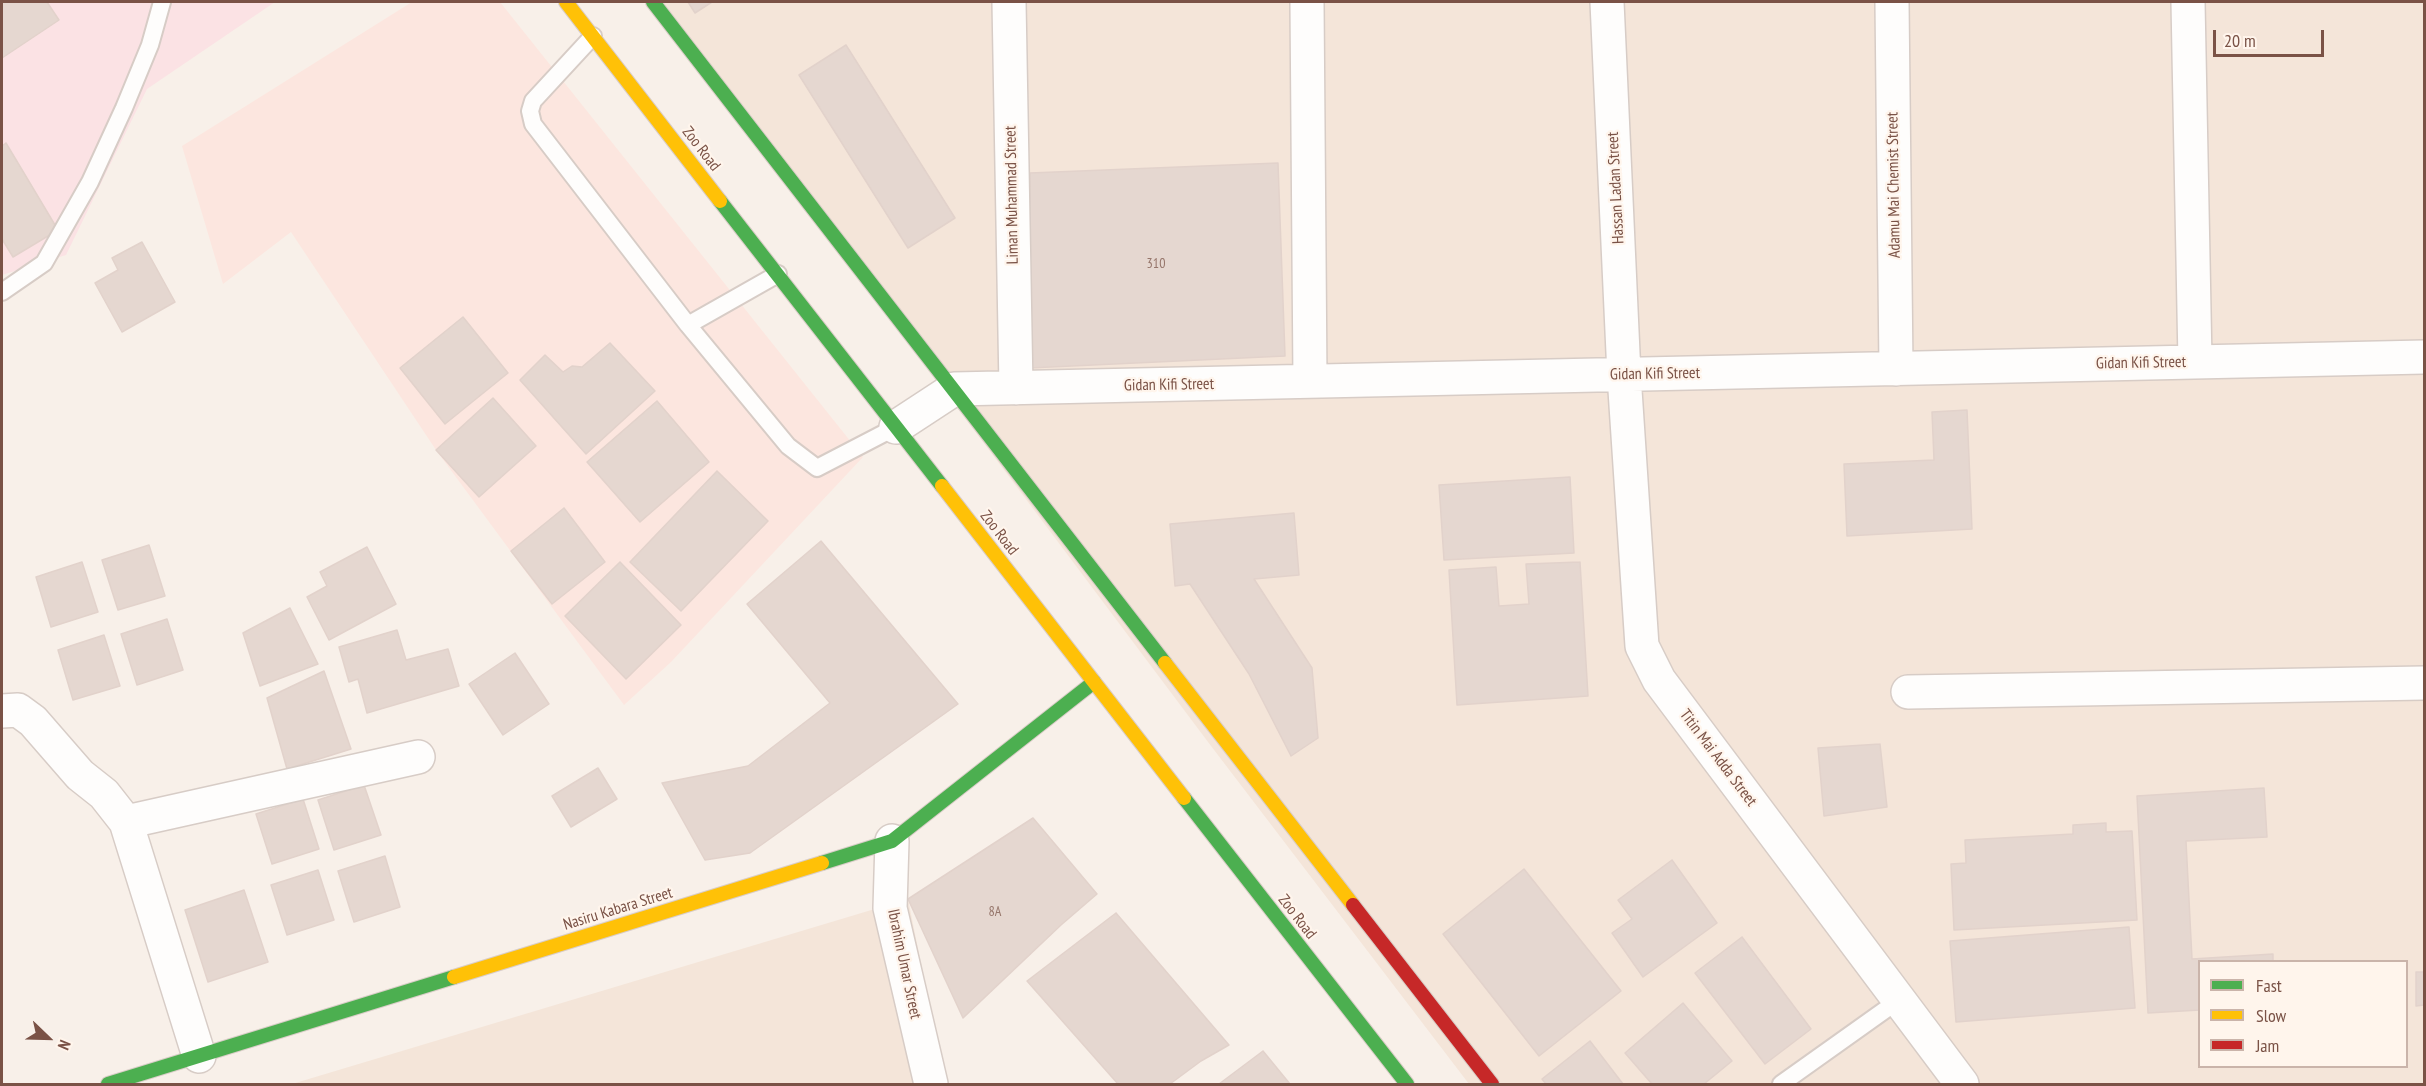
<!DOCTYPE html>
<style>
body{margin:0}
#map{position:relative;width:2426px;height:1086px;overflow:hidden;background:#f8f0e9;font-family:"PT Sans Narrow",sans-serif}
canvas{display:block}
.frame{position:absolute;inset:0;border:3px solid #7a5246;pointer-events:none}
.legend{position:absolute;left:2198px;top:960px;width:210px;height:108px;box-sizing:border-box;background:#fff5ec;border:2px solid #cab4aa;margin:0;padding:8px 10px;list-style:none;font-size:18px;color:#7a5246}
.legend li{display:flex;align-items:center;gap:12px;height:30px}
.legend b{width:30px;border:2px solid #cab4aa}
.north{position:absolute;left:18px;top:1008px;width:60px;height:60px;-webkit-text-stroke:4px #fff5ec;paint-order:stroke;rotate:113deg;font-size:16px;font-weight:700;line-height:24px;text-align:center;color:#7a5246}
.north::after{content:'';display:block;margin:auto;width:21px;height:27px;background:#7a5246;clip-path:polygon(50% 0,100% 100%,50% 72%,0 100%)}
.scale{position:absolute;left:2213px;top:30px;width:111px;height:27px;box-sizing:border-box;border:3px solid #7a5246;border-top:0;padding-left:8px;font-size:18px;line-height:21px;white-space:nowrap;color:#7a5246;-webkit-text-stroke:4px #fff5ec;paint-order:stroke}
</style>
<div id="map">
<canvas width="2426" height="1086"></canvas>
<div class="frame"></div>
<ul class="legend">
<li><b style="height:8px;background:#4caf50"></b>Fast</li>
<li><b style="height:8px;background:#ffc107"></b>Slow</li>
<li><b style="height:8px;background:#c62828"></b>Jam</li>
</ul>
<div class="north">N</div>
<div class="scale">20 m</div>
</div>
<script>
const c = document.querySelector('canvas').getContext('2d');
c.lineJoin = 'round';
function fill(path, color) { c.fillStyle = color; c.fill(path, 'evenodd'); }
const poly = rows => new Path2D(rows.map(r => 'M' + r).join(''));
function stroke(path, color, width, dash) { c.strokeStyle = color; c.lineWidth = width; c.lineCap = dash ? 'butt' : 'round'; c.setLineDash(dash || []); c.stroke(path); }
function drawText(font, color, halo, rows, align = 'center') {
  c.font = font + ' "PT Sans Narrow",sans-serif'; c.lineWidth = 4.5; c.setLineDash([]); c.textBaseline = 'middle'; c.strokeStyle = halo; c.fillStyle = color; for (const [text, x, y, turn = 0] of rows) {
    c.save(); c.translate(x, y); c.rotate((+turn || 0) * Math.PI / 180); c.textAlign = isNaN(turn) ? turn : align; if (halo) c.strokeText(text, 0, 0); c.fillText(text, 0, 0); c.restore();
  }
}
fill(poly([
 [653,2,2424,2,2424,1084,1469,1084,1208,742],
 [2200,962,2406,962,2406,1066,2200,1066],
 [908,899,945,1084,292,1084]
]), '#f4e5d9');
fill(poly([
 [412,2,500,2,863,457,671,662,624,705,436,450,291,232,223,284,182,146]
]), '#fce6df');
fill(poly([
 [2,2,275,2,147,89,66,255,2,275]
]), '#fbe2e4');
const building = poly([
 [2,2,47,2,59,20,2,58,2,2],
 [688,2,712,2,695,13,688,2],
 [846,45,955,218,908,248,799,75,846,45],
 [6,143,58,230,13,257,2,239,2,146,6,143],
 [1278,163,1285,356,1029,368,1030,173,1278,163],
 [142,242,175,302,122,332,95,283,118,270,112,258,142,242],
 [463,317,508,373,445,424,400,368,463,317],
 [610,343,655,391,586,454,520,380,545,355,563,372,572,366,582,367,610,343],
 [493,398,536,446,479,497,436,450,493,398],
 [657,401,709,462,640,522,587,462,657,401],
 [1967,410,1972,529,1847,536,1844,464,1934,460,1932,412,1967,410],
 [717,471,768,521,681,611,630,562,717,471],
 [1570,477,1574,553,1444,560,1439,485,1570,477],
 [564,508,605,562,552,604,511,551,564,508],
 [1294,513,1299,575,1254,579,1312,668,1318,738,1291,756,1249,674,1190,584,1175,586,1170,524,1294,513],
 [821,541,958,704,750,853,705,860,662,783,748,766,830,703,747,604,821,541],
 [149,545,165,596,118,610,102,560,149,545],
 [367,547,396,604,329,640,307,597,327,586,320,572,367,547],
 [82,562,98,612,51,627,36,577,82,562],
 [620,562,681,625,626,679,565,616,620,562],
 [1580,562,1588,696,1457,705,1449,570,1496,567,1499,606,1529,604,1526,564,1580,562],
 [290,608,318,664,260,686,243,633,290,608],
 [167,619,183,670,137,685,121,634,167,619],
 [397,630,406,660,448,649,459,686,367,713,358,679,349,682,339,647,397,630],
 [104,635,120,686,73,700,58,650,104,635],
 [515,653,549,704,503,735,469,684,515,653],
 [324,671,351,749,287,769,267,698,324,671],
 [1880,744,1887,807,1824,816,1818,748,1880,744],
 [598,768,617,799,571,827,552,796,598,768],
 [364,785,381,835,334,850,318,800,364,785],
 [2264,788,2267,837,2186,841,2192,959,2273,954,2273,962,2200,962,2200,1010,2148,1013,2137,796,2264,788],
 [303,799,319,849,272,864,256,814,303,799],
 [1033,818,1097,894,1061,925,963,1018,908,899,1033,818],
 [2106,823,2106,832,2132,831,2137,920,1954,930,1951,864,1966,863,1965,840,2073,834,2073,825,2106,823],
 [385,856,400,907,354,922,338,871,385,856],
 [1672,860,1717,923,1643,977,1612,933,1632,919,1618,900,1672,860],
 [1524,869,1621,991,1539,1056,1443,934,1524,869],
 [318,870,334,920,287,935,271,885,318,870],
 [244,890,268,962,208,982,185,910,244,890],
 [1116,913,1229,1045,1201,1061,1170,1084,1118,1084,1027,981,1116,913],
 [2129,927,2135,1008,1956,1022,1950,941,2129,927],
 [1742,937,1811,1029,1765,1064,1695,973,1742,937],
 [2416,972,2424,972,2424,1005,2416,1006,2416,972],
 [1683,1003,1732,1061,1704,1084,1652,1084,1625,1053,1683,1003],
 [1590,1041,1623,1084,1546,1084,1542,1079,1590,1041],
 [1263,1051,1290,1084,1219,1084,1263,1051]
]);
fill(building, '#e5d7d0');
stroke(building, '#e2d2cb', 1.5);
const lane = poly([
 [593,36,533,101,530,111,533,124,688,325,788,446,817,468,896,427],
 [2,292,44,263,90,182,124,108,150,45,162,2],
 [688,325,778,274],
 [1781,1084,1899,1000]
]);
const street = poly([
 [1009,2,1016,388],
 [1307,2,1310,381],
 [1607,2,1624,375,1642,646,1659,680,1962,1084],
 [1892,2,1896,369],
 [2188,2,2195,362],
 [896,427,954,389,2424,357],
 [1908,692,2424,683],
 [2,711,18,710,33,721,80,775,104,794,126,822,199,1056],
 [126,822,418,757],
 [892,841,890,908,931,1084]
]);
const fast = poly([
 [653,2,1165,663],
 [720,201,942,486],
 [1184,798,1407,1084],
 [822,863,892,841,1094,682],
 [108,1084,454,977]
]);
const slow = poly([
 [566,2,720,201],
 [942,486,1184,798],
 [1165,663,1353,905],
 [454,977,822,863]
]);
const jam = poly([
 [1353,905,1492,1084]
]);
stroke(lane, '#d7ccc6', 20);
stroke(street, '#d7ccc6', 36);
stroke(fast, '#d9cdc7', 16);
stroke(slow, '#d9cdc7', 16);
stroke(jam, '#d9cdc7', 16);
stroke(lane, '#fefdfc', 16);
stroke(street, '#fefdfc', 33);
stroke(fast, '#4caf50', 14);
stroke(slow, '#ffc107', 14);
stroke(jam, '#c62828', 14);
drawText('14px', '#96766b', null, [
 ["310",1156,264],
 ["8A",995,912]
]);
drawText('16px', '#7a5246', '#fff5ec', [
 ["Zoo Road",701,149,52],
 ["Adamu Mai Chemist Street",1894,185,-91],
 ["Hassan Ladan Street",1616,188,-93],
 ["Liman Muhammad Street",1012,195,-91],
 ["Gidan Kifi Street",2141,363,-1],
 ["Gidan Kifi Street",1655,374,-1],
 ["Gidan Kifi Street",1169,385,-1],
 ["Zoo Road",999,533,52],
 ["Titin Mai Adda Street",1718,758,53],
 ["Nasiru Kabara Street",618,909,-17],
 ["Zoo Road",1297,917,52],
 ["Ibrahim Umar Street",904,964,78]
]);
</script>
